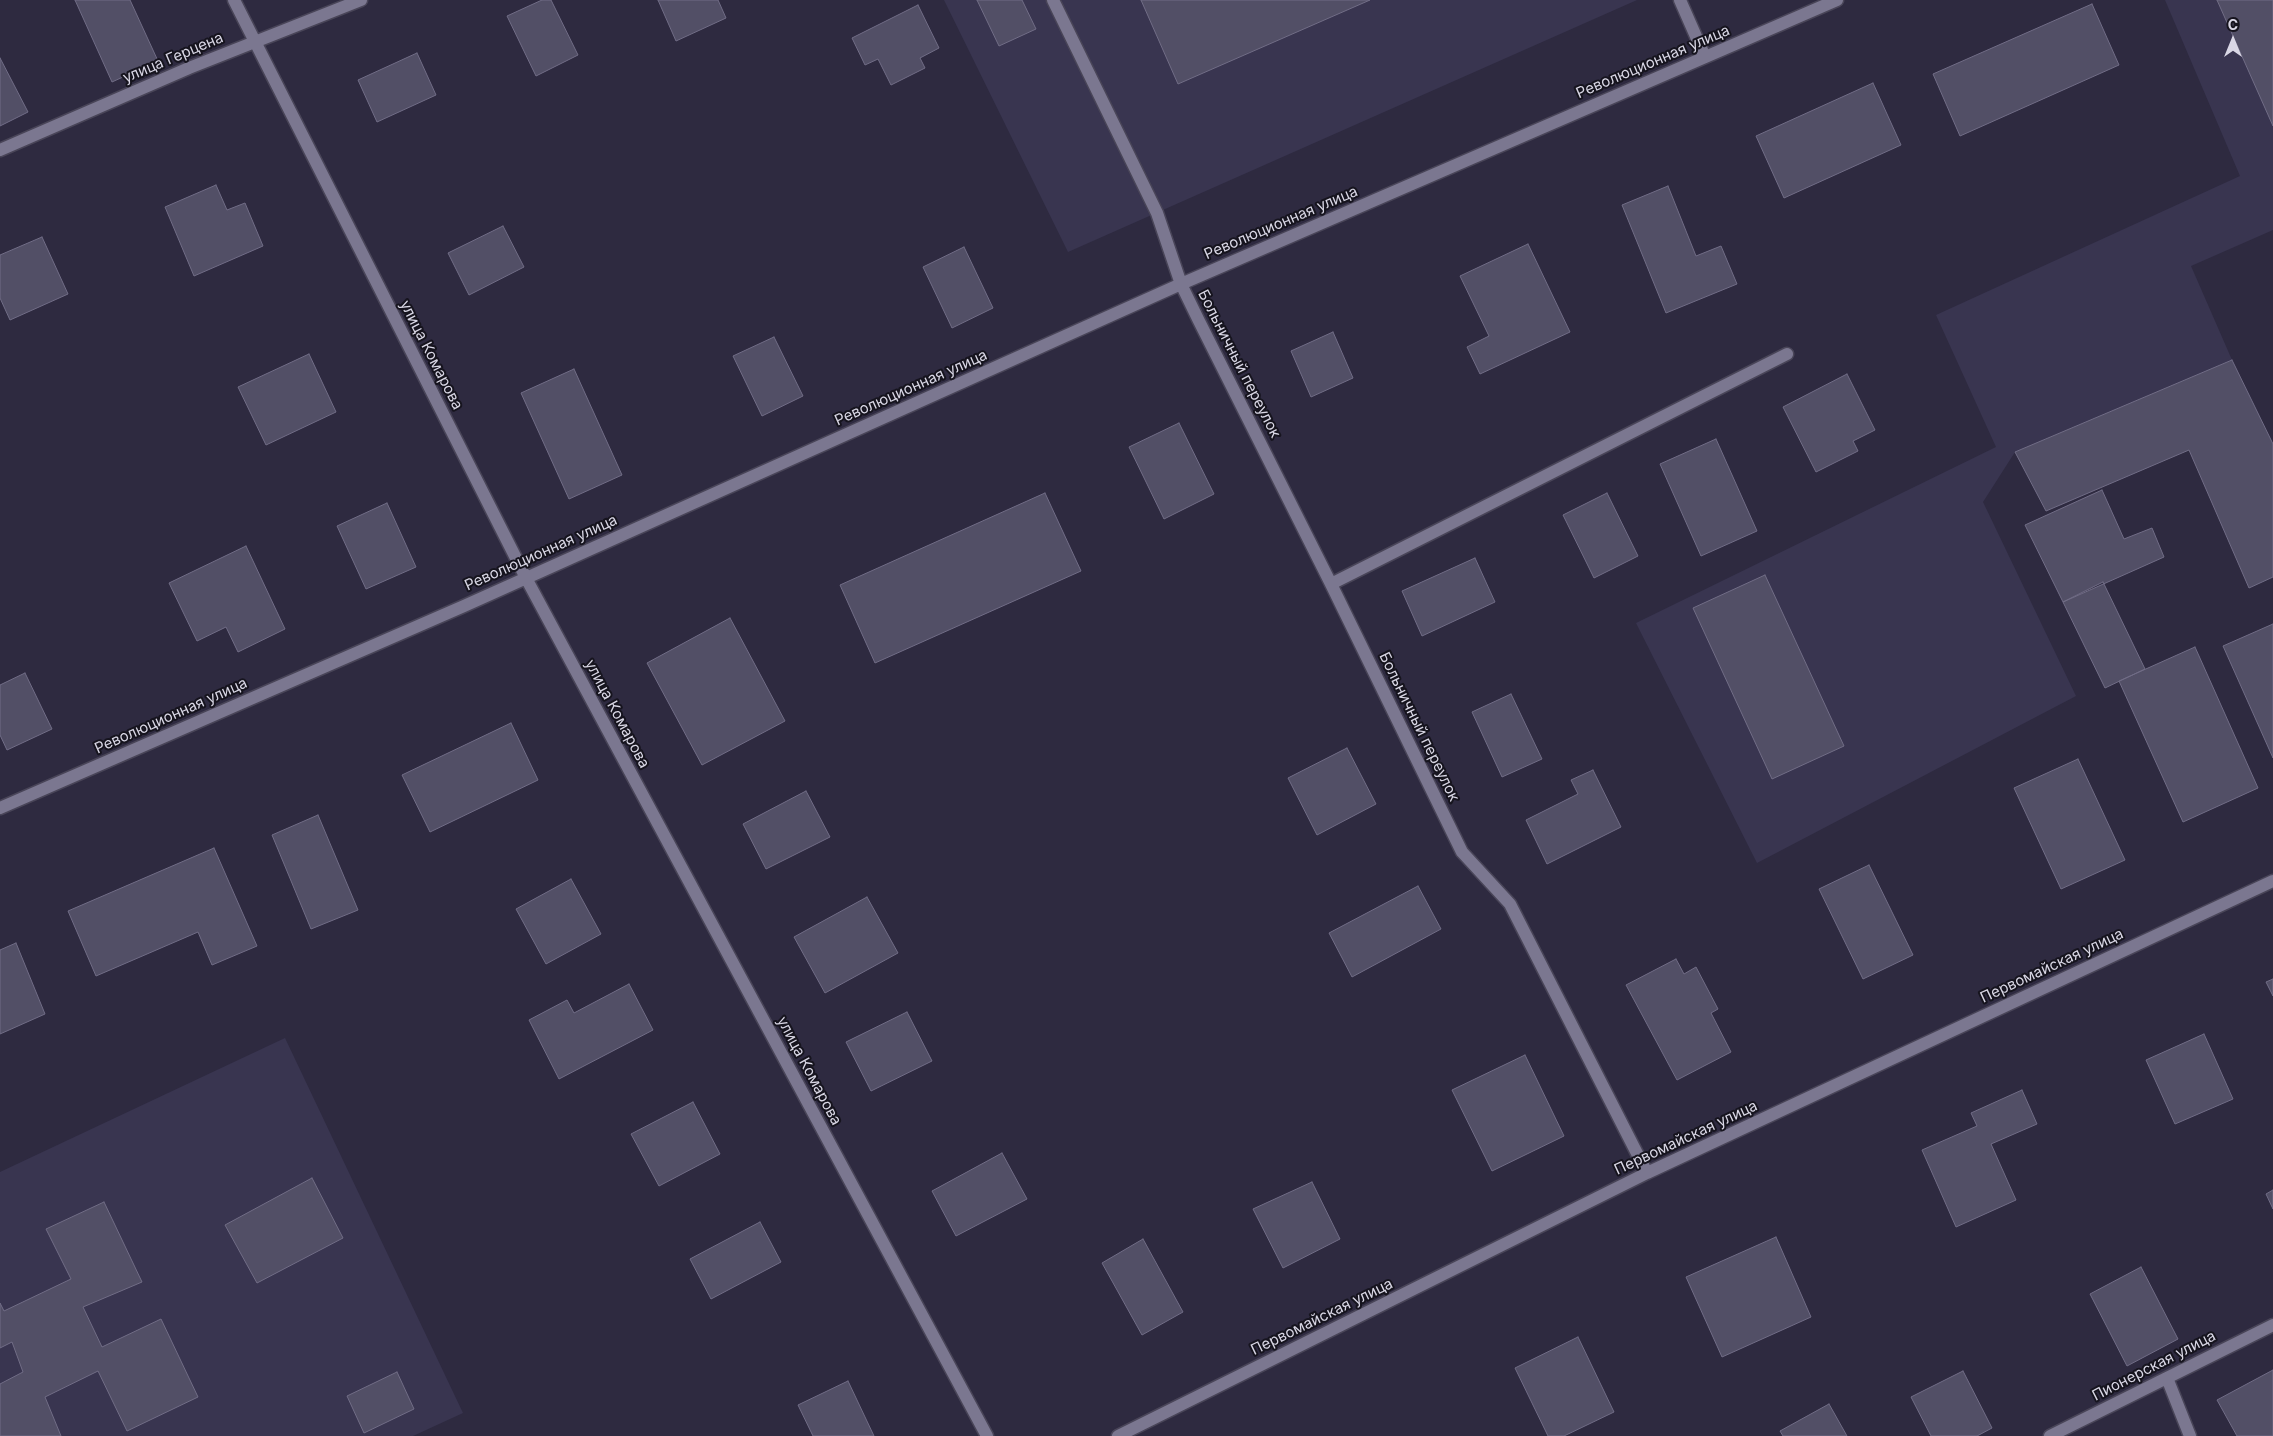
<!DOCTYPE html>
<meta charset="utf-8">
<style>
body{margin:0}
#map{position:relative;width:2273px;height:1436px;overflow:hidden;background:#2e2a40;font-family:Inter,sans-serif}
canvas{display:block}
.north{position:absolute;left:2208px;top:15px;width:50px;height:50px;-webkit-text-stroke:4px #16141e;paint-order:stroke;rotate:0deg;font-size:14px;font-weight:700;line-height:20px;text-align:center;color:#d9d7e5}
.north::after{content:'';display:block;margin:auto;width:18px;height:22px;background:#d9d7e5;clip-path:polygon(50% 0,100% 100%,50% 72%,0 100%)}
</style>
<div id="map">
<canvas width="2273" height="1436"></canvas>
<div class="north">С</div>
</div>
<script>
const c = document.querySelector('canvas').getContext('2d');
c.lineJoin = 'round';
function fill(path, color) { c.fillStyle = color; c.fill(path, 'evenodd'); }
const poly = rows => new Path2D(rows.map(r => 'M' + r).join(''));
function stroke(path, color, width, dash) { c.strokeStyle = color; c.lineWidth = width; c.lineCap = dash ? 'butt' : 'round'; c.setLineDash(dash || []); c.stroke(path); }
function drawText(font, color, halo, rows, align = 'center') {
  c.font = font + ' Inter,sans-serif'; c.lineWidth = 4; c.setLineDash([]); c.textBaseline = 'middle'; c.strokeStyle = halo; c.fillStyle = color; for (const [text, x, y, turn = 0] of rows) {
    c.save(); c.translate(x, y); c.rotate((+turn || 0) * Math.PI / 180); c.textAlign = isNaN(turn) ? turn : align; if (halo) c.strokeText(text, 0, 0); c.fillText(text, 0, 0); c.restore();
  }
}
fill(poly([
 [944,0,1637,0,1068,252],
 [2165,0,2273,0,2273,230,2191,266,2232,360,2015,452,1983,502,2076,696,1757,863,1636,623,1996,447,1936,315,2240,176],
 [285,1038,463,1413,413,1436,0,1436,0,1172]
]), '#393550');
const building = poly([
 [75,0,130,0,158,61,112,82,75,0],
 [542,0,551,0,578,55,536,76,507,16,542,0],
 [658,0,718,0,726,18,676,41,658,0],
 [977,0,1022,0,1036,29,999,46,977,0],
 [1141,0,1370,0,1178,84,1141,0],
 [2217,0,2273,0,2273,126,2217,0],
 [2092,4,2119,65,1960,136,1933,74,2092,4],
 [918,5,939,48,920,58,925,68,891,85,878,59,865,65,852,38,918,5],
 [417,53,436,95,377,122,358,80,417,53],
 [0,58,28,112,0,126,0,58],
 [1873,83,1901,145,1784,198,1756,136,1873,83],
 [216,185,227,210,245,203,263,246,194,276,165,207,216,185],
 [1668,186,1696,256,1721,246,1737,284,1666,313,1622,205,1668,186],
 [503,226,524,267,469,295,448,253,503,226],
 [42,237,68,294,10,320,0,298,0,255,42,237],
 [1528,244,1570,332,1480,374,1467,347,1489,336,1460,276,1528,244],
 [964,247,993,308,952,328,923,267,964,247],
 [1333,332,1353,378,1311,397,1291,351,1333,332],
 [774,337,803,396,762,416,733,356,774,337],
 [309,354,336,412,266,445,238,387,309,354],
 [2232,360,2273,444,2273,577,2249,588,2189,450,2046,511,2015,452,2232,360],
 [574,369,622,475,569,499,521,393,574,369],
 [1847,374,1875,430,1853,441,1858,451,1816,472,1783,407,1847,374],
 [1179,423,1214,494,1164,519,1129,447,1179,423],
 [1716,439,1757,531,1701,556,1660,464,1716,439],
 [2102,490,2124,539,2152,528,2164,557,2063,602,2025,525,2102,490],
 [1045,493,1081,571,875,663,840,585,1045,493],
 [1607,493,1638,556,1594,578,1563,515,1607,493],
 [387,503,416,567,366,589,337,526,387,503],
 [246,546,285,629,238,652,226,627,197,641,169,583,246,546],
 [1475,558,1495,602,1422,636,1402,591,1475,558],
 [1765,575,1844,746,1772,779,1693,608,1765,575],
 [2103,582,2145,669,2105,688,2063,602,2103,582],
 [730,618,785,721,702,765,647,663,730,618],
 [2273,624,2273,758,2223,646,2273,624],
 [2195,647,2258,788,2183,822,2119,681,2195,647],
 [25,673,52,729,7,750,0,735,0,685,25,673],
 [1511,694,1542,759,1502,777,1472,712,1511,694],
 [511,723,538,780,430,832,402,775,511,723],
 [1347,748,1376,804,1317,835,1288,778,1347,748],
 [2078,759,2125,860,2061,889,2014,788,2078,759],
 [1593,770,1621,827,1547,864,1526,820,1578,794,1571,780,1593,770],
 [806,791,830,837,766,869,743,824,806,791],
 [318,815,358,910,311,929,272,835,318,815],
 [214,848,257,946,212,965,198,932,96,976,68,911,214,848],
 [1869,865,1913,955,1863,979,1819,889,1869,865],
 [571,879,601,934,546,964,516,909,571,879],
 [1418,886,1441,929,1352,977,1329,933,1418,886],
 [867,897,898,953,825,993,794,937,867,897],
 [16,943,45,1014,0,1034,0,950,16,943],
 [1676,959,1684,974,1696,967,1718,1009,1711,1013,1731,1052,1677,1080,1626,985,1676,959],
 [2273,979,2273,996,2266,982,2273,979],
 [629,984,653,1030,559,1079,529,1020,567,1000,574,1013,629,984],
 [907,1012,932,1061,871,1091,846,1042,907,1012],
 [2204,1034,2233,1099,2175,1124,2146,1060,2204,1034],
 [1525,1055,1564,1136,1492,1171,1452,1090,1525,1055],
 [2022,1090,2037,1124,1991,1144,2016,1200,1956,1227,1922,1150,1977,1126,1971,1113,2022,1090],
 [693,1102,720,1154,659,1186,631,1134,693,1102],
 [1002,1153,1027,1199,956,1236,932,1191,1002,1153],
 [312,1178,343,1238,257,1283,225,1225,312,1178],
 [1312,1182,1340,1239,1283,1268,1253,1209,1312,1182],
 [2273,1190,2273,1209,2266,1194,2273,1190],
 [104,1202,142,1282,83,1307,102,1347,161,1319,198,1397,127,1431,98,1371,45,1397,61,1436,0,1436,0,1384,23,1372,12,1342,0,1348,0,1303,4,1311,71,1279,46,1229,104,1202],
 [760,1222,781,1262,711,1299,690,1259,760,1222],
 [1776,1237,1811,1317,1722,1357,1686,1277,1776,1237],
 [1143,1239,1183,1312,1142,1335,1102,1263,1143,1239],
 [2141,1267,2178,1339,2127,1366,2090,1294,2141,1267],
 [1578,1337,1614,1412,1564,1436,1548,1436,1515,1368,1578,1337],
 [2273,1370,2273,1436,2237,1436,2217,1400,2273,1370],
 [1963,1371,1992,1428,1977,1436,1931,1436,1911,1397,1963,1371],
 [397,1372,414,1409,364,1433,347,1396,397,1372],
 [848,1381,874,1436,813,1436,798,1405,848,1381],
 [1829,1404,1847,1436,1783,1436,1780,1431,1829,1404]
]);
fill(building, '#524f66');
stroke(building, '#716d86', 1);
const minor = poly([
 [234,0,526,578,987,1436],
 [1053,0,1157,213,1181,284,1198,319,1331,584,1462,852,1510,904,1647,1173],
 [1680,0,1705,57],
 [0,150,189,68,361,0],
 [1331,584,1787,354],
 [0,808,464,606,1181,284,1837,0],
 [2167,1378,2190,1436],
 [1118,1436,1647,1173,2273,881],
 [2050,1436,2273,1325]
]);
stroke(minor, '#494558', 15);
stroke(minor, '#7b7790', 12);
drawText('15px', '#d9d7e5', '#16141e', [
 ["улица Герцена",173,58,-23],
 ["Революционная улица",1653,62,-23],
 ["Революционная улица",1281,223,-23],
 ["улица Комарова",431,355,63],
 ["Больничный переулок",1239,364,63],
 ["Революционная улица",911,388,-24],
 ["Революционная улица",541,553,-24],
 ["улица Комарова",617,714,62],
 ["Революционная улица",171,716,-24],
 ["Больничный переулок",1419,727,64],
 ["Первомайская улица",2052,966,-25],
 ["улица Комарова",809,1071,62],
 ["Первомайская улица",1686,1138,-25],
 ["Первомайская улица",1322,1317,-26],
 ["Пионерская улица",2154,1366,-27]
]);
</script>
